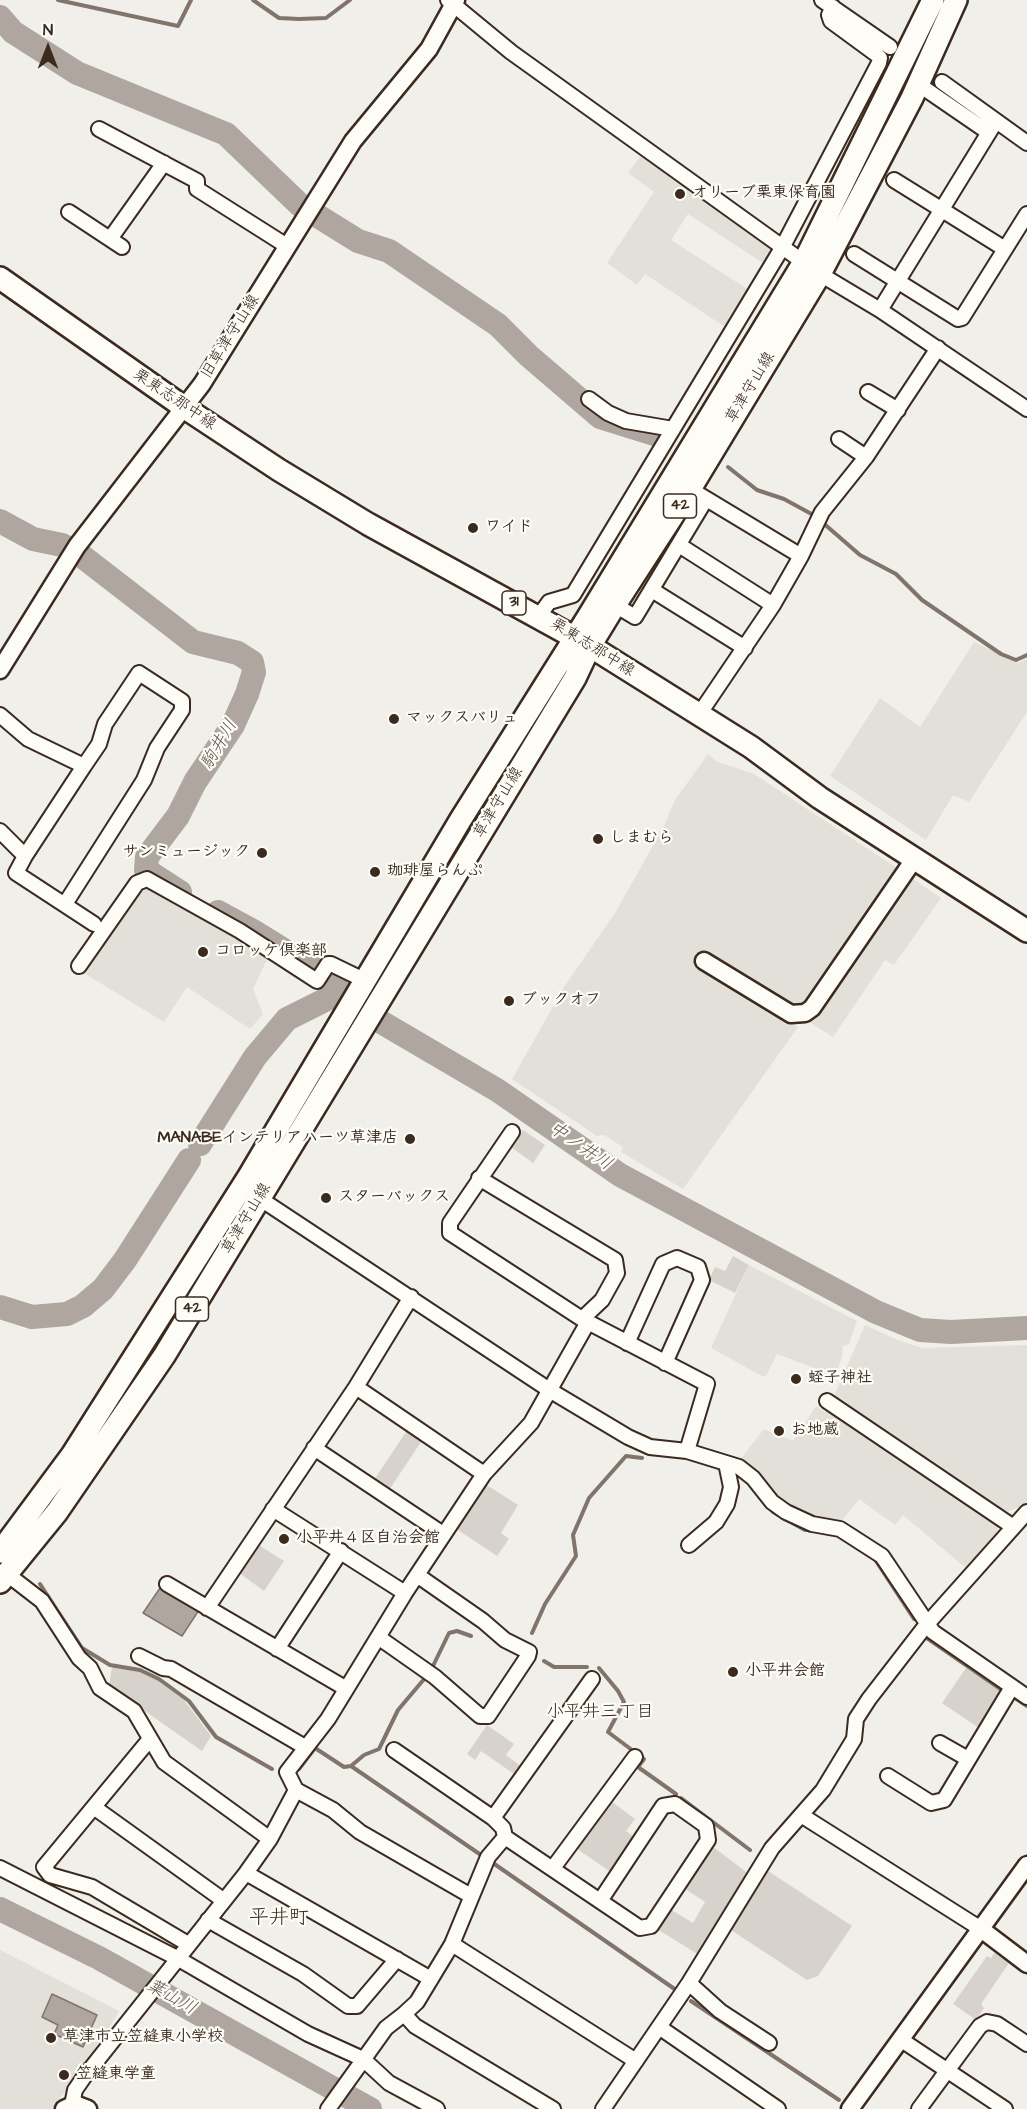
<!DOCTYPE html>
<meta charset="utf-8">
<style>
body{margin:0}
#map{position:relative;width:1027px;height:2109px;overflow:hidden;background:#f1efea;font-family:"Architects Daughter",sans-serif}
canvas{display:block}
.north{position:absolute;left:18px;top:18px;width:60px;height:60px;-webkit-text-stroke:4px #fdfcf7;paint-order:stroke;rotate:0deg;font-size:16px;font-weight:700;line-height:24px;text-align:center;color:#3b2a1e}
.north::after{content:'';display:block;margin:auto;width:21px;height:27px;background:#3b2a1e;clip-path:polygon(50% 0,100% 100%,50% 72%,0 100%)}
</style>
<div id="map">
<canvas width="1027" height="2109"></canvas>
<div class="north">N</div>
</div>
<script>
const c = document.querySelector('canvas').getContext('2d');
c.lineJoin = 'round';
function fill(path, color) { c.fillStyle = color; c.fill(path, 'evenodd'); }
const poly = rows => new Path2D(rows.map(r => 'M' + r).join(''));
function stroke(path, color, width, dash) { c.strokeStyle = color; c.lineWidth = width; c.lineCap = dash ? 'butt' : 'round'; c.setLineDash(dash || []); c.stroke(path); }
function drawText(font, color, halo, rows, align = 'center') {
  c.font = font + ' "Architects Daughter","Klee One",sans-serif'; c.lineWidth = 4.5; c.setLineDash([]); c.textBaseline = 'middle'; c.strokeStyle = halo; c.fillStyle = color; for (const [text, x, y, turn = 0] of rows) {
    c.save(); c.translate(x, y); c.rotate((+turn || 0) * Math.PI / 180); c.textAlign = isNaN(turn) ? turn : align; if (halo) c.strokeText(text, 0, 0); c.fillText(text, 0, 0); c.restore();
  }
}
fill(poly([
 [642,154,775,251,766,265,688,214,671,240,749,290,725,327,645,274,637,285,607,263,654,192,628,173],
 [974,642,1018,663,1027,659,1027,712,969,802,953,795,926,840,830,776,880,698,920,727],
 [708,754,716,761,754,774,900,870,810,1002,797,1006,749,982,705,967,798,1027,683,1189,621,1152,623,1147,604,1135,597,1136,512,1079,564,987,615,913,664,826,675,800],
 [910,877,941,898,894,965,885,960,833,1037,809,1022],
 [144,883,270,953,253,989,263,1014,250,1029,187,987,164,1022,79,970],
 [749,1265,857,1321,849,1344,843,1346,842,1357,835,1376,777,1354,766,1376,762,1376,711,1348],
 [865,1325,900,1341,923,1348,1027,1345,1027,1501,1024,1505,1006,1512,837,1401,834,1396],
 [816,1406,824,1412,831,1410,999,1520,997,1533,967,1569,903,1515,895,1525,859,1499,841,1522,812,1517,794,1510,777,1498,766,1481,739,1461,764,1429,793,1441],
 [0,1950,119,2011,87,2065,51,2109,0,2109]
]), '#e3e0da');
fill(poly([
 [523,1130,545,1145,533,1163,511,1147],
 [733,1256,749,1265,735,1293,709,1280,715,1267,725,1271],
 [408,1429,423,1439,389,1490,374,1480],
 [485,1484,518,1505,501,1533,509,1539,497,1556,455,1528],
 [257,1544,284,1561,264,1591,238,1572],
 [112,1667,141,1671,158,1680,184,1700,211,1736,202,1751,109,1686],
 [966,1668,1002,1692,979,1728,942,1703],
 [487,1725,514,1744,506,1755,523,1768,517,1776,481,1751,475,1760,467,1754],
 [611,1801,635,1819,626,1831,634,1837,612,1873,576,1848],
 [712,1846,749,1874,699,1955,657,1929,670,1909,693,1923,705,1902,684,1888],
 [768,1871,852,1926,818,1976,807,1980,731,1930],
 [994,1953,1009,1963,981,2004,984,2008,976,2020,953,2004,987,1956,991,1958]
]), '#d7d2cc');
const water = poly([
 [160,1588,199,1610,182,1636,143,1613,160,1588],
 [52,1994,97,2015,83,2047,54,2034,58,2025,42,2017,52,1994]
]);
fill(water, '#aea69f');
stroke(water, '#80746b', 1.5);
stroke(poly([
 [58,0,178,26,191,0],
 [253,0,279,18,299,19,326,18,350,0],
 [728,467,757,490,784,499,817,517],
 [822,522,860,555,896,574,922,600,1001,654,1016,660,1027,655],
 [760,1497,773,1512,805,1530,812,1530],
 [876,1561,914,1619],
 [40,1584,82,1648,110,1665,140,1670,159,1679,189,1701,216,1737,272,1769],
 [532,1633,545,1604,576,1556,573,1535,589,1498,626,1456,642,1458],
 [921,1634,1002,1690],
 [544,1661,554,1667,587,1667],
 [433,1666,449,1633,457,1631,471,1636],
 [599,1668,618,1691,624,1702,608,1732,644,1759,638,1767,676,1794],
 [1015,1698,1027,1706],
 [351,1766,481,1855],
 [299,1769,315,1748,344,1767,351,1766,364,1755,379,1749,398,1710,425,1678],
 [681,1798,750,1850],
 [493,1863,676,1990],
 [691,2001,839,2100]
]), '#80746b', 4);
stroke(poly([
 [0,17,13,32,77,73,226,134,300,205,358,241,389,251,498,325,529,356,600,417,664,437],
 [0,521,33,539,62,545,83,557,193,642,238,653,252,662,254,672,247,694,233,725,195,782,178,816,147,857,146,870,180,892],
 [218,912,253,931,340,985,335,995],
 [335,995,497,1090,620,1175,876,1312,920,1330,951,1332,1027,1328],
 [200,1144,255,1057,287,1019,335,995],
 [0,1307,32,1317,67,1314,83,1306,103,1289,125,1260,189,1160],
 [0,1909,99,1958,370,2109]
]), '#aea69f', 24);
const minor = poly([
 [448,0,511,52,820,274,880,310,1027,409],
 [822,0,890,47],
 [942,82,1027,143],
 [918,84,988,132],
 [99,129,197,181,197,189,287,246],
 [894,180,1005,249],
 [69,212,122,247],
 [110,239,164,163],
 [854,254,958,319,962,318,1027,214],
 [880,310,996,121],
 [868,392,898,410],
 [589,399,608,413,626,421,673,429],
 [839,439,866,457],
 [690,489,801,556,773,605,698,716],
 [679,545,773,605],
 [801,556,822,512,866,457,938,348],
 [652,590,745,648],
 [615,605,635,617,706,499],
 [539,616,549,602,573,595,782,248,879,63,880,58,876,54,831,21,829,15,833,7],
 [0,715,28,739,84,766,99,744,105,724,139,673,182,701,182,710,157,748,144,780,65,904],
 [0,831,25,856,16,873,94,924],
 [25,856,84,766],
 [79,966,137,883,147,879,240,931,317,981,328,964,331,964,366,981],
 [512,1132,450,1223,450,1233,582,1319,707,1384,687,1451],
 [479,1178,615,1260,617,1273,602,1300,582,1319],
 [259,1198,551,1391,628,1437,650,1447,687,1451,726,1463,731,1487,727,1504,716,1522,689,1545],
 [627,1343,663,1264,677,1258,698,1267,702,1280,665,1363],
 [356,1387,484,1474],
 [827,1401,1012,1526],
 [314,1448,443,1534],
 [726,1463,739,1467,753,1478,772,1502,786,1512,812,1524,840,1529,882,1556,933,1632,1027,1697],
 [273,1509,405,1593],
 [7,1574,42,1601,79,1658,90,1668,100,1688,134,1711,164,1762,270,1839],
 [167,1584,345,1688],
 [207,1608,356,1387,411,1297],
 [378,1637,435,1677,480,1716,488,1716,528,1656,529,1652,505,1640,483,1621,417,1575],
 [277,1649,341,1551],
 [139,1656,163,1668,171,1669,305,1747],
 [150,1739,44,1867,50,1875,92,1887,188,1944],
 [940,1743,968,1759],
 [394,1750,493,1818,503,1828,505,1837,488,1857,452,1944,417,2002,404,2014,415,2026,553,2109],
 [888,1776,931,1803,944,1800,1012,1687],
 [296,1790,333,1810,360,1832,471,1896],
 [95,1808,223,1900],
 [801,1815,981,1929],
 [493,1818,592,1679],
 [505,1837,640,1928,651,1926,708,1840,706,1826,675,1804,663,1806,600,1901],
 [0,1868,177,1958,308,2034,363,2059,389,2083,437,2109],
 [553,1868,635,1757],
 [246,1873,431,1979],
 [208,1920,303,1974,348,2006,357,2006,397,1959],
 [452,1944,636,2061],
 [689,1983,720,2011,769,2043],
 [659,2027,778,2109],
 [900,2039,1005,2109],
 [72,2105,75,2090,84,2077,246,1873,270,1839,296,1790,287,1772,328,1719,405,1593,484,1474,531,1423,588,1322],
 [328,2109,386,2028,404,2014],
 [603,2109,689,1983,772,1848,823,1790,854,1739,856,1719,869,1699,927,1624,1027,1512],
 [919,2109,980,2026,987,2022,997,2024,1027,2044]
]);
const tertiary = poly([
 [0,670,77,546,202,384,353,141,429,49,456,0],
 [704,961,791,1014,805,1013,812,1008,915,858],
 [981,1929,1027,1964],
 [64,2109,75,2104,88,2109],
 [850,2109,1027,1865]
]);
const primary = poly([
 [0,278,185,408,279,470,368,524,590,646,751,747,820,798,1027,931],
 [0,1552,72,1455,249,1176,461,819,588,617,804,262,933,0],
 [0,1582,57,1512,164,1356,575,678,590,646,615,605,690,489,820,274,912,98,956,0]
]);
stroke(minor, '#3b2a1e', 18);
stroke(tertiary, '#3b2a1e', 21);
stroke(primary, '#3b2a1e', 26);
stroke(minor, '#fdfcf7', 14);
stroke(tertiary, '#fdfcf7', 16);
stroke(primary, '#fdfcf7', 21);
for (const [x, y, r, color] of [
 [680,194,6,"#3b2a1e"],
 [473,528,6,"#3b2a1e"],
 [394,719,6,"#3b2a1e"],
 [598,839,6,"#3b2a1e"],
 [262,853,6,"#3b2a1e"],
 [375,872,6,"#3b2a1e"],
 [203,952,6,"#3b2a1e"],
 [509,1001,6,"#3b2a1e"],
 [410,1139,6,"#3b2a1e"],
 [326,1198,6,"#3b2a1e"],
 [796,1379,6,"#3b2a1e"],
 [779,1431,6,"#3b2a1e"],
 [284,1539,6,"#3b2a1e"],
 [733,1672,6,"#3b2a1e"],
 [51,2038,6,"#3b2a1e"],
 [64,2075,6,"#3b2a1e"]
]) { const dot = new Path2D(); dot.arc(x, y, r, 0, 2 * Math.PI); c.fillStyle = color; c.fill(dot); stroke(dot, '#fdfcf7', 2); }
for (const [x, y, w] of [
 [680,506,33],
 [514,603,24],
 [192,1309,33]
]) { const box = new Path2D(); box.roundRect(x - w / 2, y - 12, w, 24, 4.5); c.fillStyle = '#fdfcf7'; c.fill(box); stroke(box, '#3b2a1e', 1.5); }
drawText('bold 15px', '#3b2a1e', null, [
 ["42",680,506],
 ["31",514,603],
 ["42",192,1309]
]);
drawText('bold 16px', '#3b2a1e', '#fdfcf7', [
 ["オリーブ栗東保育園",692,194],
 ["ワイド",485,528],
 ["マックスバリュ",406,719],
 ["しまむら",610,839],
 ["サンミュージック",250,853,"right"],
 ["珈琲屋らんぷ",387,872],
 ["コロッケ倶楽部",215,952],
 ["ブックオフ",521,1001],
 ["MANABEインテリアハーツ草津店",398,1139,"right"],
 ["スターバックス",338,1198],
 ["蛭子神社",808,1379],
 ["お地蔵",791,1431],
 ["小平井４区自治会館",296,1539],
 ["小平井会館",745,1672],
 ["草津市立笠縫東小学校",63,2038],
 ["笠縫東学童",76,2075]
], 'left');
drawText('16px', '#3b2a1e', '#fdfcf7', [
 ["旧草津守山線",231,337,-58],
 ["草津守山線",751,388,-59],
 ["栗東志那中線",174,400,34],
 ["栗東志那中線",592,648,32],
 ["草津守山線",499,803,-59],
 ["草津守山線",247,1219,-59]
]);
drawText('italic 18px', '#63554b', '#fdfcf7', [
 ["駒井川",220,745,-60],
 ["中ノ井川",580,1147,34],
 ["葉山川",171,1998,29]
]);
drawText('18px', '#3b2a1e', '#fdfcf7', [
 ["小平井三丁目",600,1713]
]);
drawText('20px', '#3b2a1e', '#fdfcf7', [
 ["平井町",279,1919]
]);
</script>
